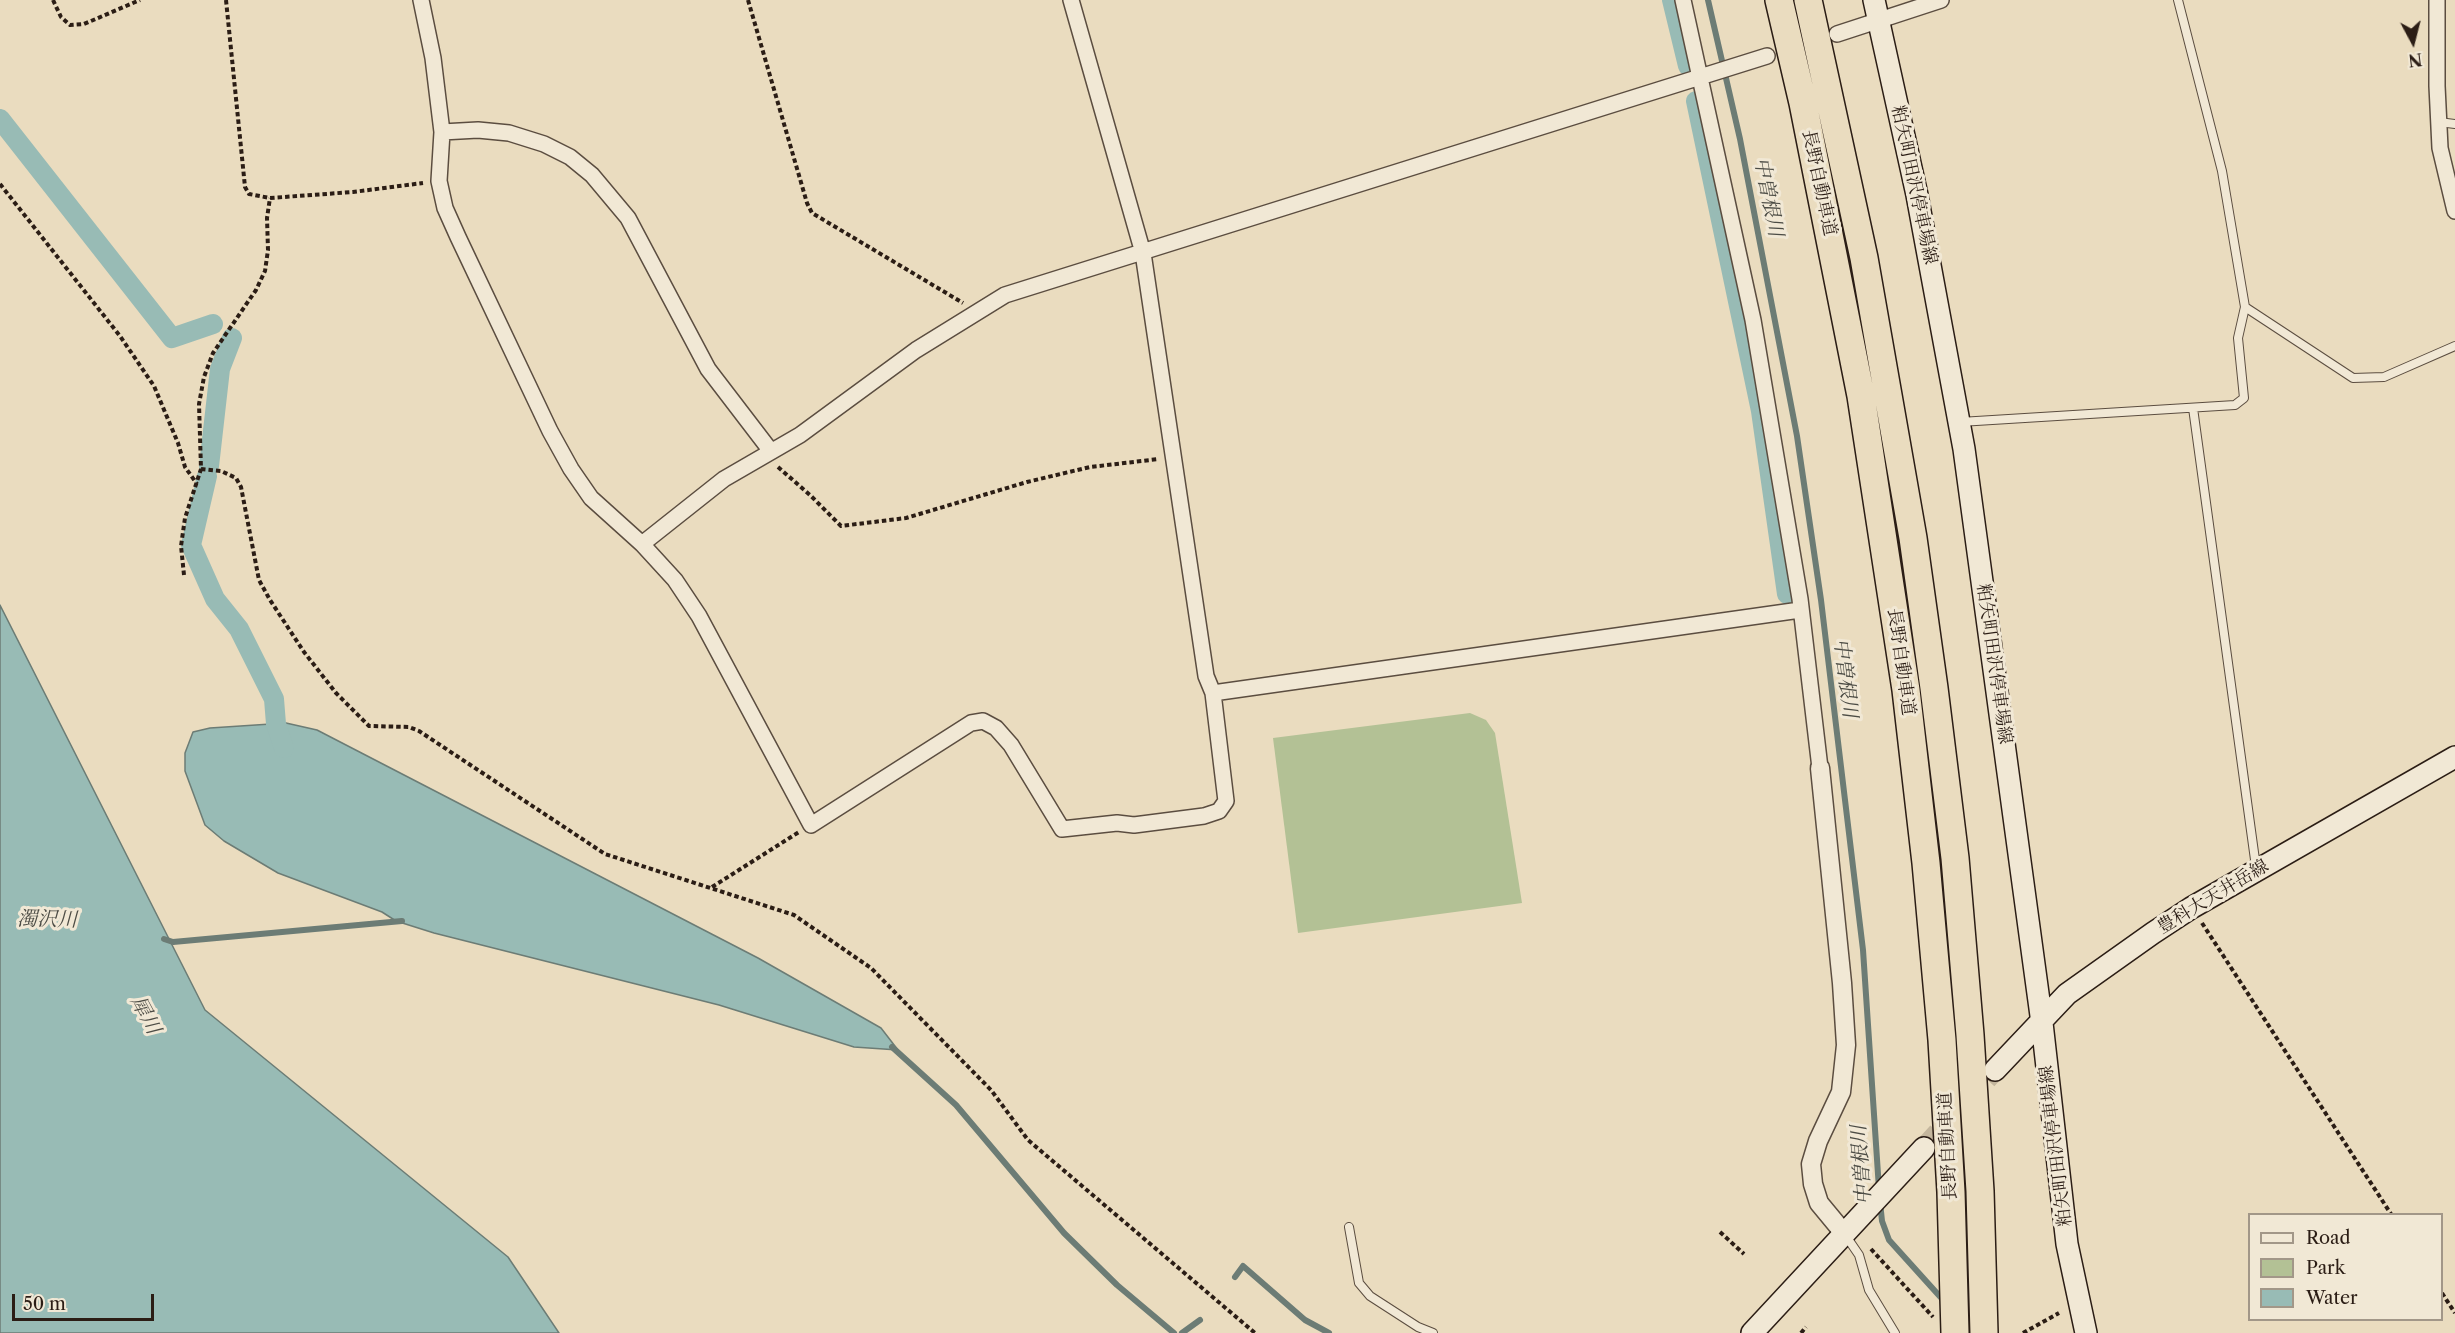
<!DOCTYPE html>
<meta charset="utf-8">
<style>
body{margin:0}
#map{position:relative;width:2455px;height:1333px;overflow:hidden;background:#eadcbf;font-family:"Libre Caslon Text",serif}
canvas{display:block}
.legend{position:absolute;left:2248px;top:1213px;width:195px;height:108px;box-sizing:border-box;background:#f1e8d5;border:2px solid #a29788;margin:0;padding:8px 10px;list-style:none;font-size:18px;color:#2b1d15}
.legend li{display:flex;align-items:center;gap:12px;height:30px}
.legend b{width:30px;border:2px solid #a29788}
.north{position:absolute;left:2383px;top:12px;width:60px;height:60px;-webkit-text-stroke:4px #f1e8d5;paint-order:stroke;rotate:173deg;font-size:16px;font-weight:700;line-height:24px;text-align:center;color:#2b1d15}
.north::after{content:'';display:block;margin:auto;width:21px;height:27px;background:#2b1d15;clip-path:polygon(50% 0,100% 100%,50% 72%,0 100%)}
.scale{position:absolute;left:12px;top:1294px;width:142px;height:27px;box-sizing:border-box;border:3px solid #2b1d15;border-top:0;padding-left:8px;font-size:18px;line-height:21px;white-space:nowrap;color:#2b1d15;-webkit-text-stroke:4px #f1e8d5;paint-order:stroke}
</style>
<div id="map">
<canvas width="2455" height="1333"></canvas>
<ul class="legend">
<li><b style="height:8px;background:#f1e8d5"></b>Road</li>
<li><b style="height:16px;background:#b3c195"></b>Park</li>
<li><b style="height:16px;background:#98bbb5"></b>Water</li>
</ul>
<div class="north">N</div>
<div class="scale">50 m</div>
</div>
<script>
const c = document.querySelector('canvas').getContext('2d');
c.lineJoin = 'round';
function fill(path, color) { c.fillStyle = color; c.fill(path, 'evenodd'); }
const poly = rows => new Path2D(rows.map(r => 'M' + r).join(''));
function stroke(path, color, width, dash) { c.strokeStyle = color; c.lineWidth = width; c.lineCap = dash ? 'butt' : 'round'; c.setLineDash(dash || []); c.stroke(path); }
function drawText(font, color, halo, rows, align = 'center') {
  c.font = font + ' "Libre Caslon Text","Noto Serif JP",serif'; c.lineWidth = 6; c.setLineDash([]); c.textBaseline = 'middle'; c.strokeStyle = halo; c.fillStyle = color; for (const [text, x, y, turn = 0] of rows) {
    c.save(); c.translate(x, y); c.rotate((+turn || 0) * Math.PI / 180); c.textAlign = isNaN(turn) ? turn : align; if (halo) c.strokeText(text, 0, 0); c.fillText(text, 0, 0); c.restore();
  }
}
fill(poly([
 [1470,713,1486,720,1495,733,1522,903,1298,933,1273,738]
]), '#b3c195');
const water = poly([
 [0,605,205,1010,508,1257,559,1333,0,1333,0,605],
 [286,723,317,730,758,958,881,1028,898,1050,854,1047,719,1005,434,933,396,921,382,912,278,873,224,841,205,825,185,771,185,753,193,732,210,728,286,723]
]);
fill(water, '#98bbb5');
stroke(water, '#6c7c75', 1.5);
stroke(poly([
 [1708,0,1740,139,1797,436,1821,600,1863,950,1879,1189],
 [164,939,173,942,402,921],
 [892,1047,956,1105,1064,1233,1117,1285,1174,1333],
 [1880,1202,1882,1221,1889,1240,1944,1301],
 [1235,1277,1243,1266,1305,1320,1329,1333],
 [1182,1333,1200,1320]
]), '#6c7c75', 6);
stroke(poly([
 [1672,0,1688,66],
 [1696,101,1761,411,1787,594],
 [0,119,172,338,213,324],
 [209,466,220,369,232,338],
 [207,476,191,545,215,599,239,629,274,699,276,724,284,748]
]), '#98bbb5', 20);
stroke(poly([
 [1924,1148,1995,1070]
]), '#c4b69d', 21, [21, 10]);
const service = poly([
 [2439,122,2455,124],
 [2245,307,2353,378,2384,377,2455,346],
 [2193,408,2256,867],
 [1960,422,2235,405,2244,398,2238,338,2245,307,2222,171,2178,0],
 [1349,1227,1359,1283,1370,1296,1418,1327,1433,1333],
 [1846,1236,1859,1255,1869,1290,1895,1333]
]);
const minor = poly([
 [421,0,433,58,442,132,439,181,445,208,458,237,550,431,571,469,591,498,642,544,675,580,699,616,811,825,971,723,983,721,996,728,1011,745,1062,829,1117,823,1134,825,1204,816,1219,811,1226,801,1213,693,1206,676,1143,253,1071,0],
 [1683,0,1753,320,1800,599,1820,768],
 [2437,0,2437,86,2440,148,2455,211],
 [1837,34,1941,0],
 [442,132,478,130,509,133,544,144,570,157,592,175,628,218,708,369,770,450],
 [642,544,724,479,800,435,916,350,1005,295,1767,56],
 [1213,693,1800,610]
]);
const tertiary = poly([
 [1820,768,1842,983,1846,1045,1841,1092,1818,1141,1811,1164,1813,1184,1819,1203,1843,1232]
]);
const secondary = poly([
 [1874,0,1917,195,1964,449,2042,1023,2067,1244,2086,1333],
 [1995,1070,2067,994,2153,933,2191,908,2455,757],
 [1752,1333,1924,1148]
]);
const motorway = poly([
 [1779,0,1803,103,1861,396,1906,690,1926,863,1942,1040,1951,1192,1955,1333],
 [1808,0,1864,258,1913,538,1934,688,1955,858,1970,1035,1980,1191,1984,1333]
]);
stroke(service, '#5b4d40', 10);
stroke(minor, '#5b4d40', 18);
stroke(tertiary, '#5b4d40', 21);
stroke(secondary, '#2b1d15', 24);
stroke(motorway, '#2b1d15', 30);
stroke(poly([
 [53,0,61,17,70,25,84,24,140,0],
 [226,0,245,187,249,194,270,198,353,192,423,183],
 [748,0,807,203,812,213,963,303],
 [0,184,120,336,154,386,178,443,185,467,197,484],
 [778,467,810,495,841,526,906,518,1027,482,1090,467,1159,459],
 [201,469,221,471,236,478,241,487,259,580,270,600,304,652,336,693,369,726,409,727,419,731,605,854,794,915,871,968,991,1090,1028,1140,1255,1333],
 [184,575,181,546,185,518,201,469,199,404,204,377,213,353,256,290,265,271,268,250,267,218,270,198],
 [712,887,799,832],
 [2202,923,2391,1214],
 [1720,1232,1744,1254],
 [1871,1249,1933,1317],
 [2442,1293,2455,1313],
 [1801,1333,1806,1327],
 [2023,1333,2059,1313]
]), '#2b1d15', 4, [4.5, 3]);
stroke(service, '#f1e8d5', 8);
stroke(minor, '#f1e8d5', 15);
stroke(tertiary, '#f1e8d5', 18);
stroke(secondary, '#f1e8d5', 21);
stroke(motorway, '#eadcbf', 27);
drawText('18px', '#2b1d15', '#f1e8d5', [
 ["長野自動車道",1819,183,78],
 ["粕矢町田沢停車場線",1914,185,78],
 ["長野自動車道",1901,662,82],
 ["粕矢町田沢停車場線",1994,664,82],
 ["豊科大天井岳線",2213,897,-31],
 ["長野自動車道",1948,1146,-93],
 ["粕矢町田沢停車場線",2056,1146,-97]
]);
drawText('italic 20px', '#4c4c45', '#f1e8d5', [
 ["中曽根川",1768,197,79],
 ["中曽根川",1845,678,83],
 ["濁沢川",47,920,1],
 ["犀川",145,1015,62],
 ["中曽根川",1862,1165,-94]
]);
</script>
